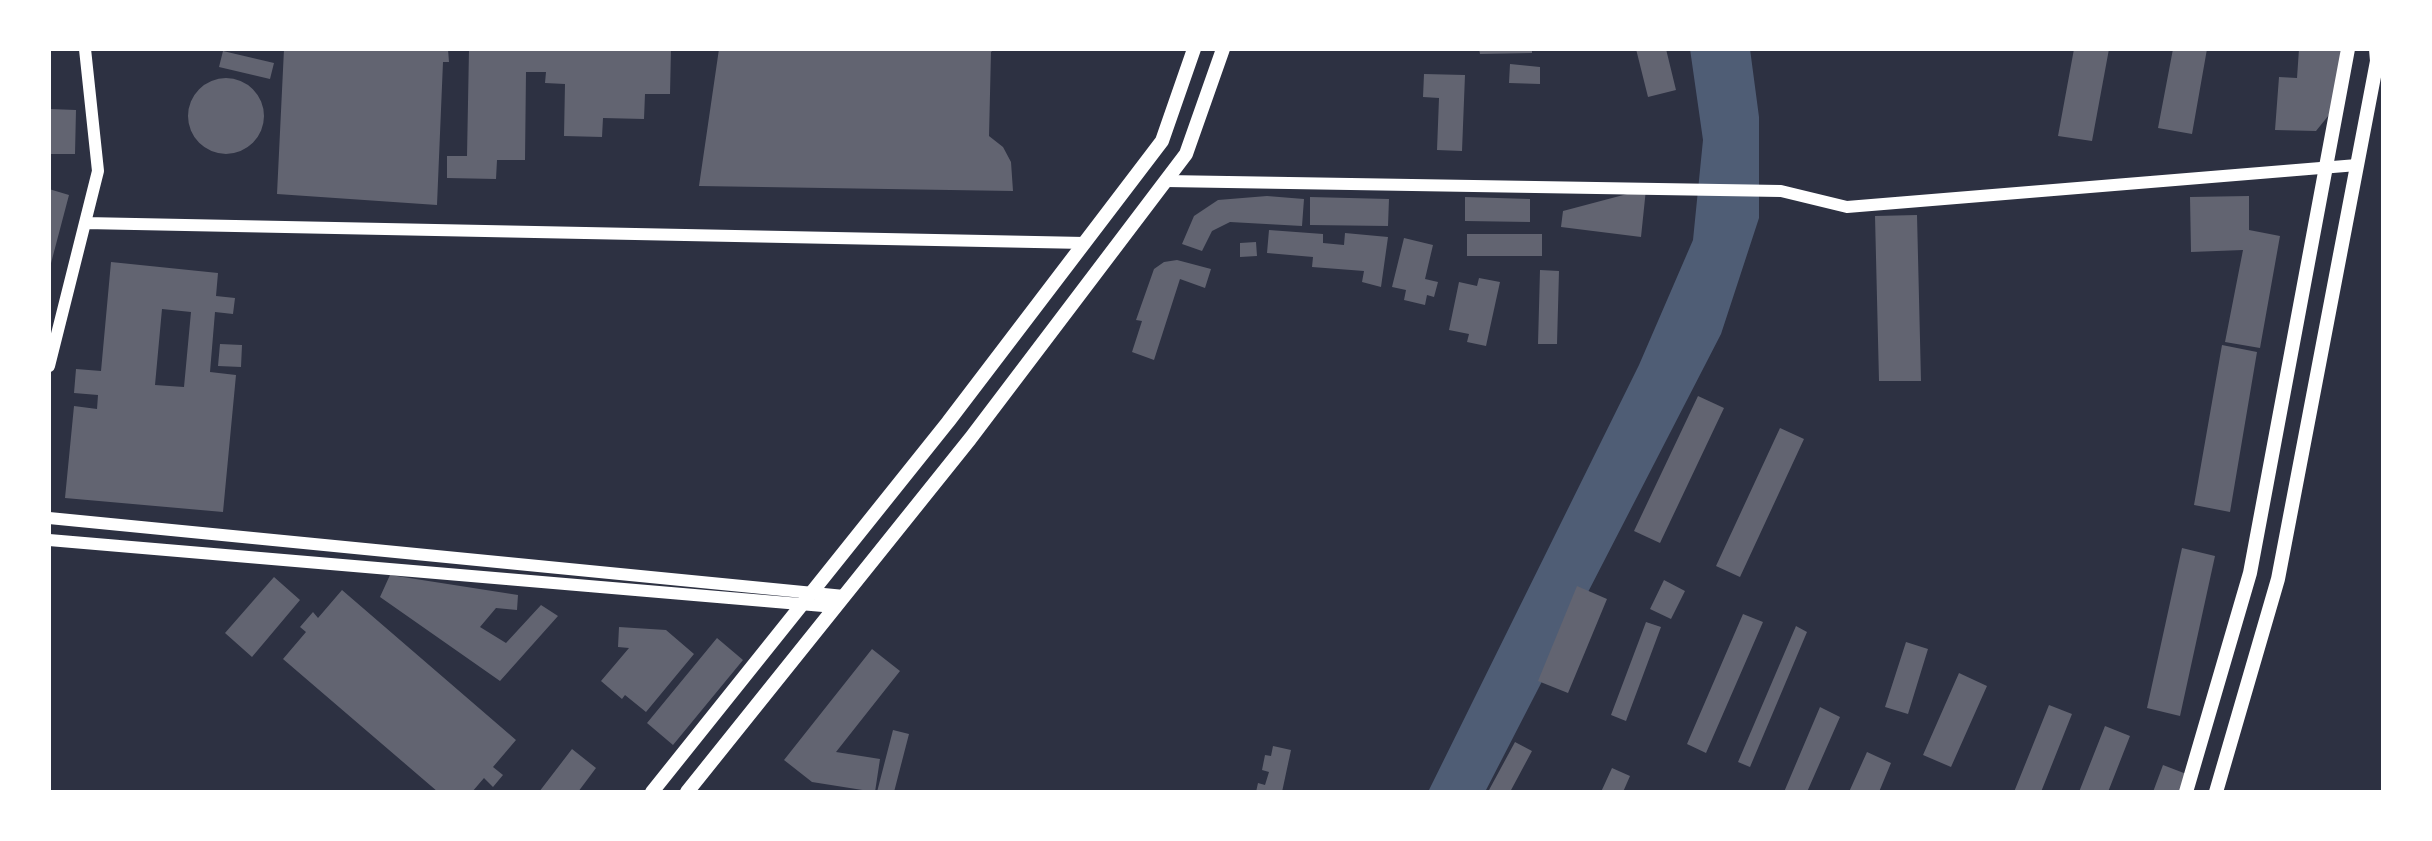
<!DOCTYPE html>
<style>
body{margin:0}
#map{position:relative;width:2432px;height:841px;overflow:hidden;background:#2d3142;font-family:Raleway,sans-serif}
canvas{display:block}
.frame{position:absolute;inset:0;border:51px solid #fff;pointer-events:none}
</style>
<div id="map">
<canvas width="2432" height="841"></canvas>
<div class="frame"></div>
</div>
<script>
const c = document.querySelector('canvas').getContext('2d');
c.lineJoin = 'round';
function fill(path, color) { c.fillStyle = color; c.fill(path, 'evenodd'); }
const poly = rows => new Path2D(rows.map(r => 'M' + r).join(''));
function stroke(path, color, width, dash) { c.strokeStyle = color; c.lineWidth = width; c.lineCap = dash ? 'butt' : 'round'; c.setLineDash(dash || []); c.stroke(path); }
fill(poly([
 [1690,49,1750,49,1759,117,1759,218,1721,334,1485,792,1428,792,1639,365,1693,240,1703,140]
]), '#4f5d75');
fill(poly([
 [284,49,448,49,449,62,443,62,437,205,277,194],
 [469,49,671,49,670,94,645,94,644,119,603,118,602,137,564,136,565,84,545,83,546,72,526,72,525,160,497,160,496,179,447,178,447,156,467,156],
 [719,49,994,49,991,52,989,136,1003,147,1011,162,1013,191,699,186],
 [1479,49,1532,49,1532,53,1480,54],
 [1636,49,1666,49,1676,90,1648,97],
 [2074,49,2109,49,2092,141,2058,136],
 [2173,49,2207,49,2192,134,2158,128],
 [2299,49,2341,49,2337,105,2316,131,2275,130,2279,77,2297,78],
 [223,51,274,63,270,79,219,67],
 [1510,64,1540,67,1540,84,1509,83],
 [1424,74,1465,75,1462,151,1437,150,1439,98,1423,97],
 '188 116a38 38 0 1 1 76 0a38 38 0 1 1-76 0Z',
 [50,109,76,110,75,154,49,154],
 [49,189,69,195,50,267,49,267],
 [1646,189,1641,237,1561,227,1563,211],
 [1267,196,1304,199,1302,226,1230,222,1212,231,1202,251,1182,244,1194,216,1218,200],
 [2249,196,2249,230,2280,236,2260,348,2225,342,2243,250,2191,252,2190,197],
 [1310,197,1389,199,1388,226,1310,225],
 [1465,197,1530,199,1530,222,1465,221],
 [1917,215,1921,381,1879,381,1875,216],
 [1269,230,1323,234,1323,243,1344,245,1345,233,1388,237,1381,287,1362,282,1364,271,1312,267,1313,257,1267,253],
 [1467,234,1542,234,1542,256,1467,256],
 [1404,238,1433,245,1425,279,1438,282,1434,297,1427,295,1425,305,1404,300,1406,290,1392,287],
 [1256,242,1257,256,1240,257,1240,243],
 [1177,260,1211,269,1205,288,1180,279,1154,360,1132,352,1142,321,1136,320,1154,269,1164,262],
 [111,262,218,273,216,296,235,298,233,314,215,312,210,372,236,375,223,512,65,498,74,406,97,409,98,395,74,393,76,369,101,371],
 [162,309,191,312,184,387,155,385],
 [1540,270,1559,271,1557,344,1538,344],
 [1479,278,1500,282,1486,346,1467,342,1469,334,1449,330,1459,282,1477,286],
 [220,344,242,345,241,367,218,366],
 [2222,345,2257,352,2230,512,2194,505],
 [1698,396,1724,408,1660,543,1634,531],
 [1780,428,1804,439,1740,577,1716,566],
 [2182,548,2215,556,2180,716,2147,708],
 [390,575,518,595,517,610,496,608,480,627,506,643,541,605,558,616,500,681,380,597],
 [274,577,300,600,252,657,225,633],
 [1664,580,1685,591,1671,619,1650,609],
 [1577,586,1607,599,1568,693,1538,681],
 [342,590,516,740,493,767,503,775,493,787,484,778,472,792,438,792,283,659,306,632,300,627,313,612,318,618],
 [1743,614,1763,622,1706,753,1687,744],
 [1646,622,1661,627,1626,721,1611,715],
 [1796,626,1807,632,1750,767,1738,762],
 [619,627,666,630,694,654,646,712,625,695,622,699,601,681,629,648,618,647],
 [717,638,743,660,673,745,647,723],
 [1906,642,1928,649,1908,714,1885,707],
 [872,649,900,671,836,752,880,759,875,792,812,782,784,760],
 [1959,673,1987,686,1951,767,1923,755],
 [2049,705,2072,714,2041,792,2014,792],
 [1820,707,1840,717,1807,792,1784,792],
 [2105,726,2130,736,2108,792,2079,792],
 [893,730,909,734,894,792,877,792],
 [1515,742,1532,751,1510,792,1493,792,1489,790],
 [1273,746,1291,750,1282,792,1256,792,1258,783,1265,785,1269,772,1262,770,1265,755,1271,756],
 [572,749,596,768,578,792,539,792],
 [1867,752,1891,763,1879,792,1849,792],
 [2163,765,2189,775,2182,792,2153,792],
 [1612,768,1630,776,1623,792,1601,792]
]), '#626471');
stroke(poly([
 [1166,181,1781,191,1847,207,2357,165],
 [85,223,1085,243],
 [49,366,98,171,85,49],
 [49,518,844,596],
 [49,540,835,607]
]), '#fff', 12);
stroke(poly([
 [652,792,948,422,1162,141,1194,49],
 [687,792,970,439,1186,154,1223,49],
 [2186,792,2250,573,2348,49],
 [2216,792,2278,579,2377,61,2376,49]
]), '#fff', 14);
</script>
